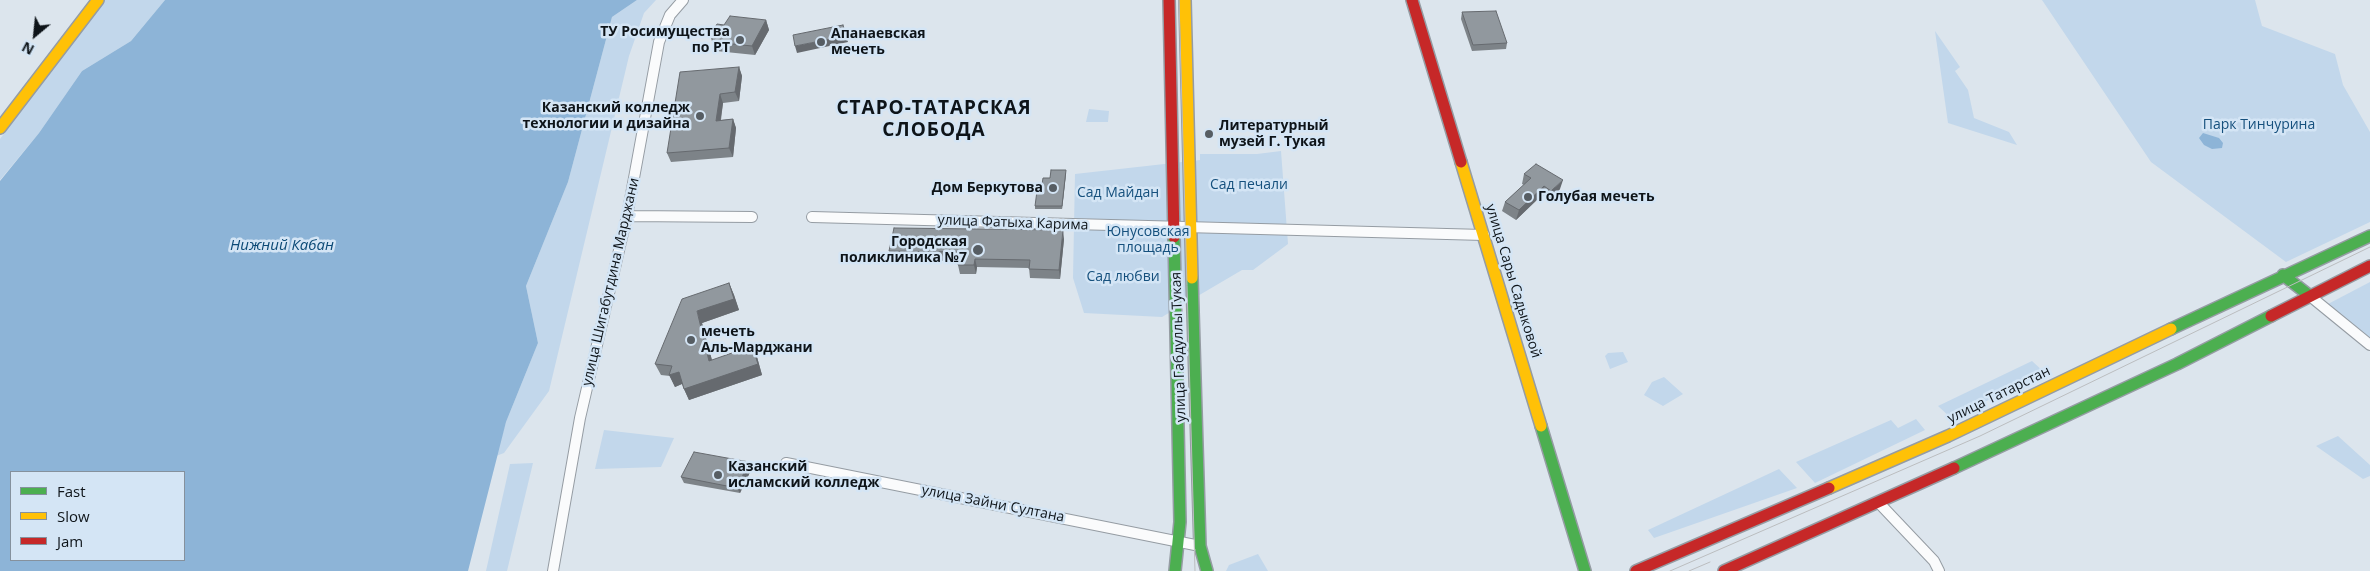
<!DOCTYPE html>
<meta charset="utf-8">
<style>
body{margin:0}
#map{position:relative;width:2370px;height:571px;overflow:hidden;background:#dce5ed;font-family:"Open Sans",sans-serif}
canvas{display:block}
.legend{position:absolute;left:10px;top:471px;width:175px;height:90px;box-sizing:border-box;background:#d4e5f5;border:1px solid #85919d;margin:0;padding:6px 9px;list-style:none;font-size:15px;color:#0e1419}
.legend li{display:flex;align-items:center;gap:10px;height:25px}
.legend b{width:25px;border:1px solid #85919d}
.north{position:absolute;left:10px;top:10px;width:50px;height:50px;-webkit-text-stroke:4px #d4e5f5;paint-order:stroke;rotate:208deg;font-size:14px;font-weight:700;line-height:20px;text-align:center;color:#0e1419}
.north::after{content:'';display:block;margin:auto;width:18px;height:22px;background:#0e1419;clip-path:polygon(50% 0,100% 100%,50% 72%,0 100%)}
</style>
<div id="map">
<canvas width="2370" height="571"></canvas>
<ul class="legend">
<li><b style="height:6px;background:#4caf50"></b>Fast</li>
<li><b style="height:6px;background:#ffc107"></b>Slow</li>
<li><b style="height:6px;background:#c62828"></b>Jam</li>
</ul>
<div class="north">N</div>
</div>
<script>
const c = document.querySelector('canvas').getContext('2d');
c.lineJoin = 'round';
function fill(path, color) { c.fillStyle = color; c.fill(path, 'evenodd'); }
const poly = rows => new Path2D(rows.map(r => 'M' + r).join(''));
function stroke(path, color, width, dash) { c.strokeStyle = color; c.lineWidth = width; c.lineCap = dash ? 'butt' : 'round'; c.setLineDash(dash || []); c.stroke(path); }
function drawText(font, color, halo, rows, align = 'center') {
  c.font = font + ' "Open Sans",sans-serif'; c.lineWidth = 5; c.setLineDash([]); c.textBaseline = 'middle'; c.strokeStyle = halo; c.fillStyle = color; for (const [text, x, y, turn = 0] of rows) {
    c.save(); c.translate(x, y); c.rotate((+turn || 0) * Math.PI / 180); c.textAlign = isNaN(turn) ? turn : align; if (halo) c.strokeText(text, 0, 0); c.fillText(text, 0, 0); c.restore();
  }
}
fill(poly([
 [103,0,165,0,131,41,82,71,39,133,0,180,0,139],
 [637,0,656,0,644,13,629,56,549,391,504,453,496,456,506,422,538,343,526,286,568,182,612,17],
 [2042,0,2255,0,2262,26,2335,54,2343,85,2370,132,2370,222,2286,262,2151,162],
 [1935,31,1960,67,1955,71,1968,90,1974,118,2009,132,2017,145,1948,123],
 [1089,109,1109,111,1108,122,1086,122],
 [1281,151,1288,244,1253,270,1242,270,1162,317,1084,313,1073,278,1075,174,1200,160,1200,154,1257,154],
 [2370,282,2370,338,2328,304],
 [1623,352,1628,362,1610,369,1605,356,1608,353],
 [2032,361,2045,373,1951,418,1938,406],
 [1664,377,1683,394,1663,406,1644,395,1652,382],
 [1916,419,1925,430,1815,483,1796,462,1891,420,1898,428],
 [604,430,674,438,661,467,595,469],
 [2338,436,2370,465,2370,476,2363,479,2316,446],
 [533,463,507,571,486,571,510,464],
 [1779,469,1797,488,1654,538,1648,530],
 [1258,554,1268,571,1226,571,1229,565]
]), '#c2d7eb');
fill(poly([
 [165,0,637,0,612,17,568,182,526,286,538,343,506,422,468,571,0,571,0,181,39,133,82,71,131,41],
 [184,472,184,560,11,560,11,472],
 [2203,133,2219,138,2223,143,2222,148,2212,149,2204,145,2199,138]
]), '#8db4d7');
const street = poly([
 [627,216,752,217],
 [812,217,1484,235],
 [2310,296,2370,345],
 [786,463,1200,546],
 [1879,503,1934,561,1939,571],
 [553,571,580,418,627,216,659,42,670,15,683,0]
]);
const fast = poly([
 [1174,237,1180,522,1175,571],
 [2283,275,2310,296],
 [1192,278,1200,546,1207,571],
 [2171,329,2370,236],
 [1541,426,1585,571],
 [1954,468,2177,364,2271,316]
]);
const slow = poly([
 [1185,0,1192,278],
 [0,128,98,0],
 [1461,162,1541,426],
 [1829,488,1948,436,2171,329]
]);
const jam = poly([
 [1169,0,1174,237],
 [1412,0,1461,162],
 [2271,316,2370,266],
 [1636,571,1829,488],
 [1724,571,1954,468]
]);
stroke(street, '#959ca3', 12);
stroke(fast, '#959ca3', 14);
stroke(slow, '#959ca3', 14);
stroke(jam, '#959ca3', 14);
stroke(street, '#fafbfc', 10);
stroke(fast, '#4caf50', 11);
stroke(slow, '#ffc107', 11);
stroke(jam, '#c62828', 11);
stroke(poly([
 [1179,0,1195,571],
 [1670,571,1980,436,2370,247],
 [1689,571,1710,562]
]), '#bbbdbf', 1);
fill(poly([
 [1462,12,1507,43,1506,49,1472,51,1461,19],
 [766,20,769,30,755,55,716,51,710,36,724,25],
 [739,67,742,76,739,101,723,103,721,120,733,119,736,128,733,157,671,162,667,153],
 [1066,173,1062,209,1035,209,1035,206,1041,191,1050,178],
 [1524,174,1560,189,1549,200,1542,195,1516,220,1502,211,1505,202,1524,185,1522,184],
 [1064,239,1060,279,1030,278,1029,268,977,267,976,274,960,274,958,265,958,261,892,260,889,251],
 [729,283,734,295,739,310,702,323,712,360,757,357,762,375,689,400,684,389,682,384,675,387,670,376,661,375,655,364],
 [749,462,752,468,740,493,684,483,681,477]
]), '#7d8388');
fill(poly([
 [766,20,769,30,755,55,752,46],
 [846,36,848,42,797,53,795,46],
 [739,67,742,76,739,101,735,92],
 [720,94,723,103,719,130,716,121],
 [733,119,736,128,733,157,729,148],
 [1066,170,1066,173,1062,209,1062,206],
 [1563,180,1560,189,1549,200,1551,191],
 [1544,186,1542,195,1516,220,1519,210],
 [1063,230,1064,239,1060,279,1059,270],
 [975,259,977,267,976,274,974,265],
 [729,283,734,295,739,310,702,323,715,372,709,361,697,311],
 [752,346,757,357,762,375,689,400,684,389],
 [679,372,684,383,675,387,669,375],
 [749,462,752,468,740,493,737,488]
]), '#666a6f');
const building = poly([
 [1496,11,1507,43,1473,45,1462,12,1496,11],
 [730,16,766,20,752,46,713,42,716,37,710,36,717,24,724,25,730,16],
 [843,25,846,36,795,46,793,35,843,25],
 [739,67,735,92,720,94,716,121,733,119,729,148,667,153,680,72,739,67],
 [1536,164,1563,180,1551,191,1544,186,1519,210,1505,202,1531,178,1524,174,1536,164],
 [1051,170,1066,170,1062,206,1035,206,1037,191,1041,191,1043,178,1050,178,1051,170],
 [894,228,1063,230,1059,270,1029,269,1030,260,975,259,974,265,958,265,960,252,889,251,894,228],
 [729,283,734,299,697,311,709,361,752,346,758,364,684,389,679,372,669,375,672,366,655,364,682,299,729,283],
 [694,452,749,462,737,488,681,477,694,452]
]);
fill(building, '#91989e');
stroke(building, '#666a6f', 1);
for (const [x, y, r, color] of [
 [740,40,5,"#565d63"],
 [821,42,5,"#565d63"],
 [700,116,5,"#565d63"],
 [1209,134,5,"#565d63"],
 [1053,188,5,"#565d63"],
 [1528,197,5,"#565d63"],
 [978,250,6,"#565d63"],
 [691,340,5,"#565d63"],
 [718,475,5,"#565d63"]
]) { const dot = new Path2D(); dot.arc(x, y, r, 0, 2 * Math.PI); c.fillStyle = color; c.fill(dot); stroke(dot, '#d4e5f5', 2); }
drawText('bold 14px', '#0e1419', '#d4e5f5', [
 ["ТУ Росимущества",730,32,"right"],
 ["по РТ",730,48,"right"],
 ["Апанаевская",831,34],
 ["мечеть",831,50],
 ["Казанский колледж",690,108,"right"],
 ["технологии и дизайна",690,124,"right"],
 ["Литературный",1219,126],
 ["музей Г. Тукая",1219,142],
 ["Дом Беркутова",1043,188,"right"],
 ["Голубая мечеть",1538,197],
 ["Городская",967,242,"right"],
 ["поликлиника №7",967,258,"right"],
 ["мечеть",701,332],
 ["Аль-Марджани",701,348],
 ["Казанский",728,467],
 ["исламский колледж",728,483]
], 'left');
drawText('14px', '#15507d', '#d4e5f5', [
 ["Парк Тинчурина",2259,125],
 ["Сад печали",1249,185],
 ["Сад Майдан",1118,193],
 ["Юнусовская",1148,232],
 ["площадь",1148,248],
 ["Сад любви",1123,277]
]);
drawText('14px', '#0e1419', '#d4e5f5', [
 ["улица Фатыха Карима",1013,223,2],
 ["улица Сары Садыковой",1513,281,73],
 ["улица Шигабутдина Марджани",611,282,-77],
 ["улица Габдуллы Тукая",1179,347,-92],
 ["улица Татарстан",1999,395,-26],
 ["улица Зайни Султана",993,504,11]
]);
drawText('italic 15px', '#0c4a76', '#d4e5f5', [
 ["Нижний Кабан",282,246]
]);
c.letterSpacing = '1px';
drawText('bold 19px', '#0e1419', '#d4e5f5', [
 ["СТАРО-ТАТАРСКАЯ",934,109],
 ["СЛОБОДА",934,131]
]);
c.letterSpacing = '0px';
</script>
